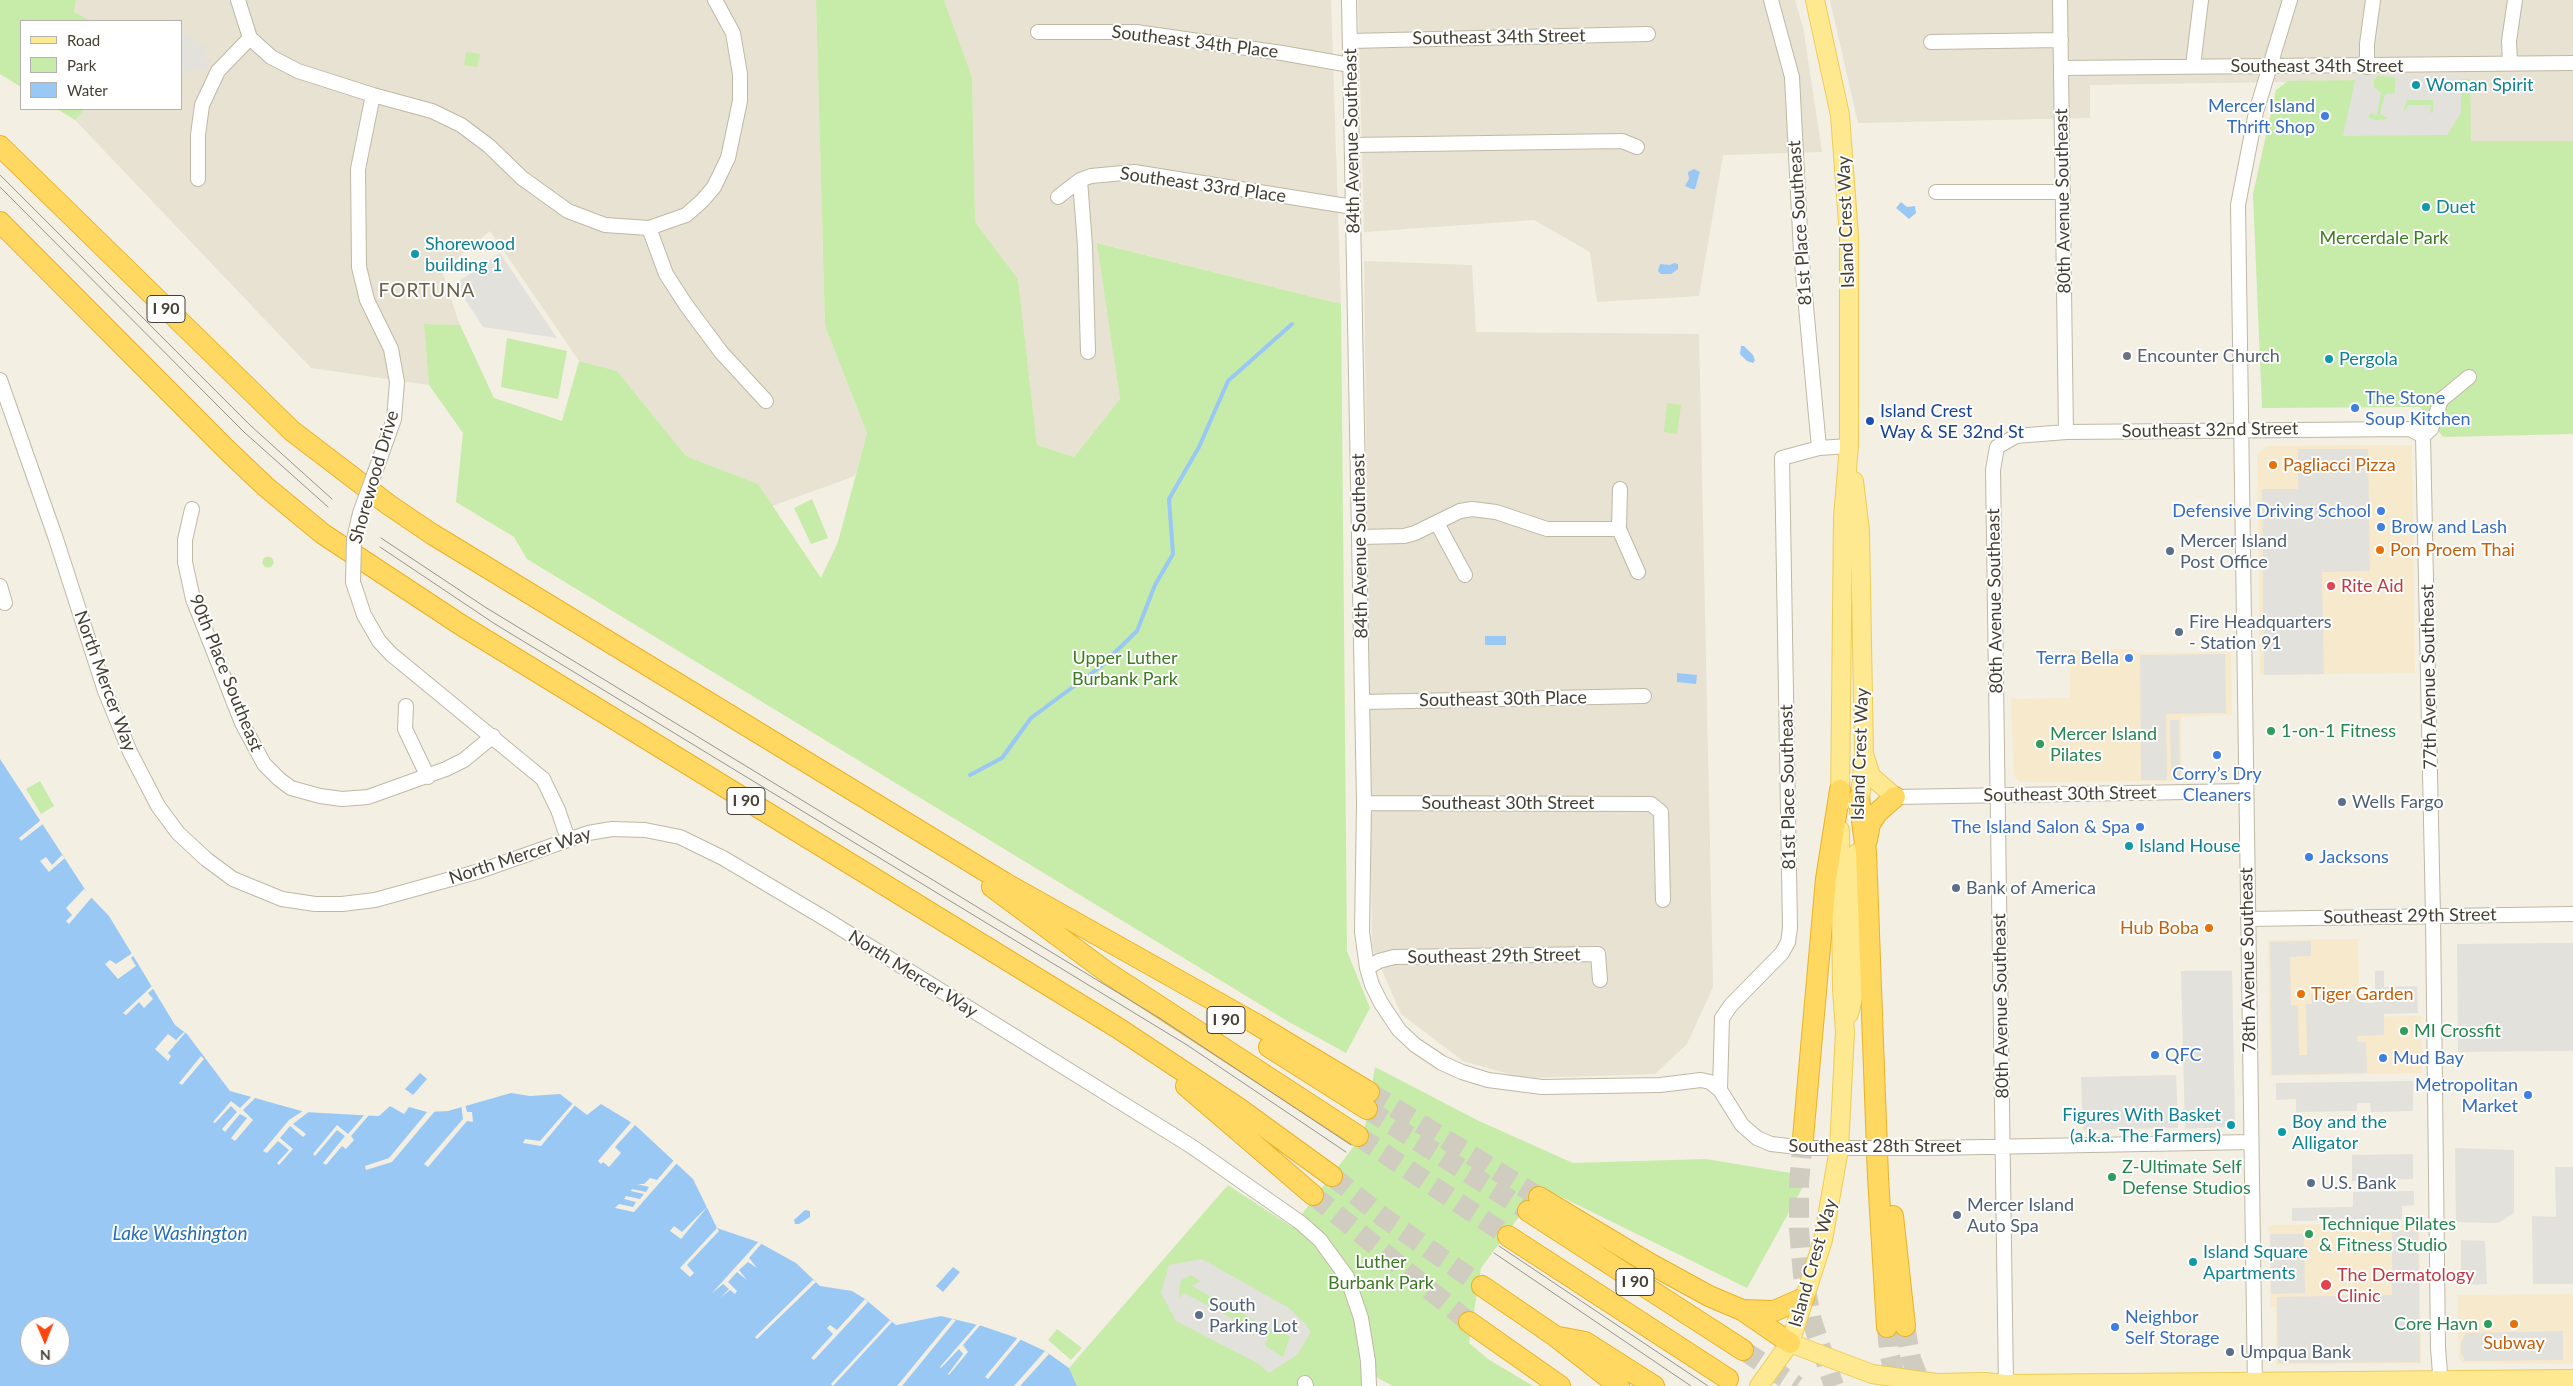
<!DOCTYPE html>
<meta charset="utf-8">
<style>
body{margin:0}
#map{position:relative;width:2573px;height:1386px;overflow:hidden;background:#f3efe3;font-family:Lato,sans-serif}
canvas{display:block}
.legend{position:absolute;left:20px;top:20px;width:162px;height:90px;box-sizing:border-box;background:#fff;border:1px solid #b5b2ad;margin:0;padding:6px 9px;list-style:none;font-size:15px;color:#453f33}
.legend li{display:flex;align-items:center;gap:10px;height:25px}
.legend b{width:25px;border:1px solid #b5b2ad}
.north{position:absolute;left:20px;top:1316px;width:50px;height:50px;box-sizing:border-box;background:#fff;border:1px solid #b5b2ad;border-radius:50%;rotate:179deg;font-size:14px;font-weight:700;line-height:20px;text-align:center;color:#453f33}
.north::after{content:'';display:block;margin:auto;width:18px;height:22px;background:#ff460e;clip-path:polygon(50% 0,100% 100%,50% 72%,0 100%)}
</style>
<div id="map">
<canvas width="2573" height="1386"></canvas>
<ul class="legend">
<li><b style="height:6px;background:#ffe990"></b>Road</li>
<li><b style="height:14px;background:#c7eba8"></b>Park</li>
<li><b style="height:14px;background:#9ac8f5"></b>Water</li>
</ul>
<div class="north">N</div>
</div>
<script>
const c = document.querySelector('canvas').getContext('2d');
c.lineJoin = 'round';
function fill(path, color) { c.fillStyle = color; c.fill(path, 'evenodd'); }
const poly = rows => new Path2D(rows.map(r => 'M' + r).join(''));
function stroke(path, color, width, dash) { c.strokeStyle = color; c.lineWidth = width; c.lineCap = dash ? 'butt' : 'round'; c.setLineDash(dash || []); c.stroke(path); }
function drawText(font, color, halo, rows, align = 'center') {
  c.font = font + ' Lato,sans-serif'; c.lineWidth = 4; c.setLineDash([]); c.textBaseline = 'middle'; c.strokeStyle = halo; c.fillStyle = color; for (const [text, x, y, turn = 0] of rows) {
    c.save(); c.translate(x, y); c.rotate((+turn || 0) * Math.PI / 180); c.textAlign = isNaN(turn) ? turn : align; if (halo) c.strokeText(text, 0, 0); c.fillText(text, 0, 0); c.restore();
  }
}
fill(poly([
 [76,0,816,0,825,326,867,433,855,476,772,506,758,484,686,456,617,371,579,361,490,231,442,271,460,325,424,324,429,385,311,368,75,120,85,109,181,109,181,21,91,21,74,12],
 [944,0,1331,0,1341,304,1098,243,1120,399,1074,457,1037,445,1018,279,975,222,972,77],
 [1358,0,1795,0,1803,27,1822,152,1723,155,1699,296,1597,302,1590,252,1534,220,1364,232],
 [1830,0,2573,0,2573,141,2471,142,2469,79,2090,85,2090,118,1858,123],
 [1364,261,1472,265,1476,332,1699,334,1713,987,1687,1044,1655,1074,1523,1078,1463,1061,1401,1014,1372,947]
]), '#e7e2d1');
fill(poly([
 [2412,445,2415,673,2260,675,2257,454,2267,446],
 [2132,649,2136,653,2231,652,2232,715,2181,717,2182,781,2020,782,2014,776,2011,699,2070,698,2070,650],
 [2358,939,2360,1017,2421,1016,2422,1073,2270,1076,2268,940],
 [2419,1223,2421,1363,2276,1365,2276,1307,2271,1307,2269,1225],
 [2573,1294,2573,1364,2464,1363,2459,1359,2457,1295]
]), '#f7e9cc');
fill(poly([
 [0,0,76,0,74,12,91,21,21,21,21,87,0,74],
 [816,0,944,0,972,77,975,222,1018,279,1037,445,1074,457,1120,399,1097,243,1341,304,1347,951,1370,1008,1346,1053,1289,1022,527,559,514,537,456,502,463,433,429,385,424,324,460,325,494,398,562,421,579,361,617,371,686,456,758,484,821,578,838,542,867,433,825,326],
 [466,52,480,54,477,67,464,65],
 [2377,76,2393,76,2396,80,2470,79,2471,141,2573,141,2573,434,2443,437,2420,407,2262,408,2253,194,2276,90,2288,81,2374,80],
 [57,109,85,109,75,120],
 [507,338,567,351,558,399,501,387],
 [1667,403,1681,405,1677,434,1664,432],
 [812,499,828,538,811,544,794,508],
 '262.5 562a5.5 5.5 0 1 1 11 0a5.5 5.5 0 1 1-11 0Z',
 [40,781,54,806,41,814,26,789],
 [1375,1067,1479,1121,1573,1163,1706,1159,1809,1176,1747,1288,1541,1187,1481,1268,1469,1343,1488,1359,1533,1386,1393,1386,1361,1369,1361,1386,1077,1386,1069,1368,1228,1185,1292,1227,1364,1133],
 [1057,1329,1082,1348,1071,1360,1048,1340]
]), '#c7eba8');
fill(poly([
 [181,32,206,47,204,59,209,62,204,70,197,68,189,74,181,70],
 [2461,75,2461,113,2447,135,2343,136,2356,76],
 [2377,76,2395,77,2395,93,2385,94,2380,113,2388,119,2374,120,2368,117,2370,113,2377,115,2381,93,2374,87,2374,78],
 [2407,100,2433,100,2433,112,2429,113,2432,105,2409,105,2403,113],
 [500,253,557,338,483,327,455,284],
 [2298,449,2368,449,2370,571,2322,572,2324,674,2264,675,2262,489,2298,489],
 [2225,654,2226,713,2166,714,2167,780,2141,780,2140,655],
 [2170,720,2179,720,2180,780,2171,780],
 [2311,941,2311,956,2290,957,2291,1005,2298,1006,2299,1055,2307,1055,2306,1004,2312,1004,2311,995,2364,994,2364,1003,2375,1003,2375,971,2384,971,2384,987,2417,986,2418,1013,2384,1014,2384,1035,2357,1036,2357,1042,2366,1042,2367,1073,2272,1075,2270,942],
 [2573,943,2573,1051,2458,1052,2457,944],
 [2181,971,2232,971,2235,1120,2227,1127,2185,1129],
 [2176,1075,2178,1128,2083,1130,2081,1077],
 [2413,1081,2413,1111,2371,1112,2370,1103,2357,1103,2357,1111,2296,1112,2296,1099,2276,1100,2276,1083],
 [2455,1148,2514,1150,2514,1213,2498,1223,2456,1222],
 [2413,1154,2413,1179,2352,1181,2352,1155],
 [2555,1167,2573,1167,2573,1284,2533,1284,2532,1216,2556,1217],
 [2414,1191,2414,1205,2402,1206,2402,1219,2292,1221,2292,1208,2353,1207,2353,1192],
 [2392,1231,2418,1231,2420,1362,2278,1363,2277,1297,2392,1295],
 [2270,1234,2304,1234,2305,1293,2271,1294],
 [2461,1240,2485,1241,2487,1284,2461,1285],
 [1202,1259,1289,1308,1303,1321,1311,1332,1297,1355,1269,1373,1259,1364,1176,1321,1161,1293,1169,1265],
 [1191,1275,1200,1281,1192,1286,1272,1330,1276,1325,1290,1337,1283,1357,1265,1346,1268,1337,1184,1293,1178,1298,1181,1280],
 [2563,1331,2563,1360,2465,1361,2461,1353,2461,1342,2466,1333]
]), '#e3e1dc');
fill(poly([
 [1694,169,1700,172,1695,189,1692,189,1685,186,1689,179,1688,172],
 [1901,202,1907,207,1915,206,1916,213,1909,219,1896,208],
 [1674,263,1678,264,1678,269,1671,274,1661,274,1658,271,1660,264,1670,265],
 [1741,346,1744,346,1753,355,1755,360,1753,363,1747,361,1740,354],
 [1485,636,1506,636,1506,645,1485,645],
 [1677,673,1697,675,1696,684,1677,682],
 [0,759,88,894,109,916,175,1025,187,1034,230,1091,305,1112,358,1115,379,1116,390,1106,404,1114,409,1107,427,1112,448,1111,511,1093,530,1096,560,1094,587,1115,601,1104,634,1124,693,1179,717,1228,758,1242,796,1263,820,1286,852,1291,865,1299,896,1325,941,1316,982,1326,1017,1338,1045,1351,1069,1368,1077,1386,0,1386],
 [30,1326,60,1326,60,1356,30,1356],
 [420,1073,427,1079,413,1095,405,1089],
 [805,1210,810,1211,810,1217,799,1224,795,1224,794,1220],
 [953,1267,960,1272,943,1292,936,1286]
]), '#9ac8f5');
fill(poly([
 [41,820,43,824,21,841,19,838],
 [62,855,65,858,49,872,40,861,46,857,52,865],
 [84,889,92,897,69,924,66,921,72,915,66,908],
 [134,952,135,954,131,958,136,966,118,979,105,964,110,960,116,964],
 [152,986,154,988,148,993,153,999,144,1008,139,1002,126,1015,123,1013],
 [184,1032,185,1033,168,1053,171,1056,168,1061,155,1049,168,1034,176,1040],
 [201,1056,204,1059,182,1085,179,1083],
 [253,1095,257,1096,243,1110,253,1120,235,1141,231,1138,247,1118,240,1114,225,1132,222,1129,237,1112,231,1106,215,1123,213,1122,231,1101,240,1108],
 [574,1102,576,1104,541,1146,523,1143,525,1139,540,1141],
 [465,1103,467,1112,472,1112,473,1122,467,1121,428,1167,424,1164,463,1119,461,1104],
 [306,1109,311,1110,293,1124,306,1134,303,1137,290,1126,280,1138,293,1149,279,1165,277,1163,289,1150,278,1141,267,1153,263,1151,289,1120],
 [428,1111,435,1111,392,1162,366,1170,365,1166,389,1158],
 [366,1113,369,1113,369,1115,351,1136,354,1140,346,1149,342,1146,326,1165,323,1163,345,1136,337,1130,315,1156,313,1154,337,1125,348,1134],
 [633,1120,637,1123,615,1147,621,1153,609,1167,603,1162,601,1164,598,1161],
 [675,1159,678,1162,634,1212,615,1208,619,1204,633,1207,636,1202,624,1199,626,1196,640,1199,644,1194,631,1191,632,1189,646,1192,649,1187,637,1184,644,1184,650,1178,657,1180],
 [708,1206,681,1239,670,1231,674,1226,682,1232],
 [717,1228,719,1231,687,1265,694,1273,690,1277,680,1268],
 [760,1240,763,1242,749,1258,757,1268,748,1262,739,1270,747,1280,737,1272,728,1282,737,1291,735,1294,730,1290,720,1298,729,1289,723,1284,712,1293],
 [813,1280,816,1282,757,1339,755,1337],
 [865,1299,868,1302,814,1360,811,1358,833,1334,827,1328,830,1325,837,1330],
 [952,1319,956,1320,902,1386,897,1386],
 [890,1320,892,1322,833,1386,831,1384],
 [978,1323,982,1323,963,1345,968,1352,949,1375,948,1374,963,1354,959,1349,941,1368,940,1367],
 [1019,1336,1022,1338,988,1379,985,1377],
 [1045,1351,1049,1354,1020,1386,1014,1386]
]), '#f3efe3');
stroke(poly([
 [970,775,1002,758,1031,718,1100,667,1137,631,1155,585,1173,554,1169,499,1199,447,1228,381,1292,324]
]), '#9ac8f5', 4);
stroke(poly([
 [1369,1092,1539,1197],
 [1367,1109,1528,1211],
 [1358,1136,1508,1236],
 [1803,1138,1799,1183,1799,1229,1803,1275,1812,1321,1834,1386],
 [1332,1176,1383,1217,1482,1286],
 [1313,1195,1469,1322],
 [1905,1326,1911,1359,1922,1386],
 [1887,1327,1889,1352,1897,1386],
 [1743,1350,1797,1386]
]), '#d0ccc0', 20, [20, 10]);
const minor = poly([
 [238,0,250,38,271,57,298,71,373,95,432,111,461,125,489,146,522,178,568,211,605,225,649,228,686,215,702,201,714,187,728,158,740,101,740,74,733,33,715,0],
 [1349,0,1364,803,1362,932,1367,968,1372,985,1381,1003,1399,1030,1415,1045,1442,1063,1462,1072,1488,1080,1542,1087,1660,1085,1701,1080,1710,1082,1720,1090,1742,1125,1757,1138,1771,1144,1807,1148,1867,1148],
 [1771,0,1792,77,1801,252,1819,448],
 [2060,0,2066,432],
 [1038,32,1136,32,1282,53,1350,65],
 [1350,41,1648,34],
 [1931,42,2061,40],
 [2510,63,2509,41,2515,0],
 [2193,66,2201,0],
 [2367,67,2367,44,2373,0],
 [2061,68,2573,63],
 [373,95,358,169,359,267,367,300,391,349,397,382,394,419,374,475],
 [1352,145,1622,141,1637,147],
 [198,179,198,135,202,105,218,71,250,38],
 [1080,180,1085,246,1088,352],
 [1936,192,2063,192],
 [1058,197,1080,180,1091,176,1134,172,1353,207],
 [649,228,666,274,686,305,721,352,766,401],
 [0,380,56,539,105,691,130,752,158,806,178,833,206,859,233,879,282,899,315,904,342,904,375,900,480,871,588,833,612,829,645,830,680,837,723,858,824,918,1191,1146,1301,1223,1320,1240,1347,1277,1361,1318,1368,1361,1369,1386],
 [2423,436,2433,916,2438,1348,2441,1386],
 [2423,436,2431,429,2441,400,2469,377],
 [1620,489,1619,529,1638,572],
 [192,509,185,540,185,562,193,599,242,723,264,764,279,779,291,788,320,796,342,799,368,797,446,769,464,760,493,736],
 [1437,523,1465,575],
 [1360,537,1404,536,1415,533,1460,511,1472,509,1496,512,1547,529,1619,529],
 [353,582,364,615,379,641,391,654,543,779,558,810,568,839],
 [0,586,5,603],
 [1363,702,1644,696],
 [406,706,405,729,428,777],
 [1895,797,2246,791],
 [1364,803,1651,804,1661,812,1663,900],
 [2248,919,2573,914],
 [1367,968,1379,961,1394,957,1598,954,1600,980],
 [1720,1090,1722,1018,1731,1005,1782,953,1788,942,1790,928,1782,458,1819,448,1849,446],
 [1930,1148,2251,1142],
 [1305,1383,1306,1386],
 [2006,1386,1993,470,1997,447,2016,436,2066,432,2410,429,2423,436],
 [2255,1386,2238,205,2256,112,2290,0]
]);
const major = poly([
 [1815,0,1840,115,1849,236,1849,446,1843,517,1840,804],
 [1854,481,1860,531,1864,754,1859,812],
 [1865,757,1871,776,1895,797],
 [1849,1014,1855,990,1857,853],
 [1790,1343,1872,1374,1936,1383,1984,1382,2006,1384,2573,1379],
 [1759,1386,1790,1343,1823,1240,1839,1149,1845,1032,1842,989,1840,830]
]);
const highway = poly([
 [0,146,292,431,389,505,432,534,1005,883,1256,1024,1369,1092],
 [0,222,227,450,266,487,323,534,461,625,1118,1028,1237,1107,1332,1176],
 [1859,798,1866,852,1878,1177,1887,1327],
 [1867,840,1870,824,1877,813,1895,797],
 [992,887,1108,973,1358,1136],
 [1269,1047,1367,1109],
 [1186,1086,1313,1195],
 [1803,1138,1826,879,1840,790],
 [1539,1197,1647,1262,1709,1296,1742,1310,1790,1343],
 [1528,1211,1743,1350],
 [1893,1216,1905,1326],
 [1508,1236,1728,1379],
 [1482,1286,1555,1336,1619,1386],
 [1742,1310,1774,1311,1804,1298],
 [1469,1322,1560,1386],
 [1559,1337,1585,1342,1654,1386]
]);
stroke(minor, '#bfb8a5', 16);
stroke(major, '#eccc58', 20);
stroke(highway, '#e9b227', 22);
stroke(minor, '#fff', 14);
stroke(major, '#ffe990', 18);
stroke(highway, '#ffd862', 20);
stroke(poly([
 [0,175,251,426,332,499],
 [0,187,244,432,328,507],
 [381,538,485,607,1161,1019,1351,1145],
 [380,547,495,624,1187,1045,1346,1152],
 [1499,1246,1708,1386],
 [1494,1253,1691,1386]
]), '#949494', 1);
const minorBridge = poly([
 [353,582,354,540,360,513,374,475],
 [1867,1148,1930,1148]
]);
stroke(minorBridge, '#bfb8a5', 16, []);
stroke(minorBridge, '#fff', 14);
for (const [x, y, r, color] of [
 [2416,85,5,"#0f9aa8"],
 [2325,116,5,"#3f7fe0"],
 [2426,207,5,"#0f9aa8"],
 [415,254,5,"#0f9aa8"],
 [2127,356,5,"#6b7280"],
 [2329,359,5,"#0f9aa8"],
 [2355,408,5,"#3f7fe0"],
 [1870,421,5,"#1a4fb4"],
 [2273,465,5,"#e8710a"],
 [2381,511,5,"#3f7fe0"],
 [2381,527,5,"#3f7fe0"],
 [2380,550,5,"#e8710a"],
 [2170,551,5,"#5c6f8a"],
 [2331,586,5,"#e0444e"],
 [2179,632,5,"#5c6f8a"],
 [2129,658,5,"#3f7fe0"],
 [2271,731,5,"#2e9e5b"],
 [2040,744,5,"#2e9e5b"],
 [2217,755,5,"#3f7fe0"],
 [2342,802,5,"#5c6f8a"],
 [2140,827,5,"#3f7fe0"],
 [2129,846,5,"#0f9aa8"],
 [2309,857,5,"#3f7fe0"],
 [1956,888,5,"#5c6f8a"],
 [2209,928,5,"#e8710a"],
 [2301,994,5,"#e8710a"],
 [2404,1031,5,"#2e9e5b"],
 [2155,1055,5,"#3f7fe0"],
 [2383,1058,5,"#3f7fe0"],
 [2528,1095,5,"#3f7fe0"],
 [2231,1125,5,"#0f9aa8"],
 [2282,1132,5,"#0f9aa8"],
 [2112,1177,5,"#2e9e5b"],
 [2311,1183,5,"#5c6f8a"],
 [1957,1215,5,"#5c6f8a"],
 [2309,1234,5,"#2e9e5b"],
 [2193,1262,5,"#0f9aa8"],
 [2326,1285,6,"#e0444e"],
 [1199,1315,5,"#5c6f8a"],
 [2488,1324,5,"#2e9e5b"],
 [2514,1324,5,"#e8710a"],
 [2115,1327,5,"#3f7fe0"],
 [2230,1352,5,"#5c6f8a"]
]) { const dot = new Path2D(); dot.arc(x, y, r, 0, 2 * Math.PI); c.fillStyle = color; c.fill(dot); stroke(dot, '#fff', 2); }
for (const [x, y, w] of [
 [166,309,38],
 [746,801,38],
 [1226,1020,38],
 [1635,1282,38]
]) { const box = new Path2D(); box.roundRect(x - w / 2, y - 13.5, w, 27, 4); c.fillStyle = '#fff'; c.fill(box); stroke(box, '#453f33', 1); }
drawText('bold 16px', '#453f33', null, [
 ["I 90",166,309],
 ["I 90",746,801],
 ["I 90",1226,1020],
 ["I 90",1635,1282]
]);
drawText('18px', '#453f33', '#fff', [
 ["Southeast 34th Street",1499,37,-1],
 ["Southeast 34th Place",1195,42,7],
 ["Southeast 34th Street",2317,66],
 ["84th Avenue Southeast",1352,141,-91],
 ["Southeast 33rd Place",1203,185,8],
 ["80th Avenue Southeast",2063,201,-91],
 ["Island Crest Way",1846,222,-92],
 ["81st Place Southeast",1800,223,-94],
 ["Southeast 32nd Street",2210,430,-1],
 ["Shorewood Drive",374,477,-74],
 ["84th Avenue Southeast",1360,546,-91],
 ["80th Avenue Southeast",1995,601,-91],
 ["90th Place Southeast",226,673,68],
 ["77th Avenue Southeast",2429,677,-91],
 ["North Mercer Way",105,681,70],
 ["Southeast 30th Place",1503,699,-1],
 ["Island Crest Way",1860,754,-88],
 ["81st Place Southeast",1788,787,-91],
 ["Southeast 30th Street",2070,794,-1],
 ["Southeast 30th Street",1508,803],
 ["North Mercer Way",520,856,-18],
 ["Southeast 29th Street",2410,916,-1],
 ["Southeast 29th Street",1494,956,-1],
 ["78th Avenue Southeast",2248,960,-91],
 ["North Mercer Way",913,974,32],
 ["80th Avenue Southeast",2001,1006,-91],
 ["Southeast 28th Street",1875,1146],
 ["Island Crest Way",1813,1263,-74]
]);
drawText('18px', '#0d838f', '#fff', [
 ["Woman Spirit",2426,85],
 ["Duet",2436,207],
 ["Shorewood",425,244],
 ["building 1",425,265],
 ["Pergola",2339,359],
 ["Island House",2139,846],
 ["Figures With Basket",2221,1115,"right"],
 ["(a.k.a. The Farmers)",2221,1136,"right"],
 ["Boy and the",2292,1122],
 ["Alligator",2292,1143],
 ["Island Square",2203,1252],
 ["Apartments",2203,1273]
], 'left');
drawText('18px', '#366cbe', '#fff', [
 ["Mercer Island",2315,106,"right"],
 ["Thrift Shop",2315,127,"right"],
 ["The Stone",2365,398],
 ["Soup Kitchen",2365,419],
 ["Defensive Driving School",2371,511,"right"],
 ["Brow and Lash",2391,527],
 ["Terra Bella",2119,658,"right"],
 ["Corry’s Dry",2217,774,"center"],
 ["Cleaners",2217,795,"center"],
 ["The Island Salon & Spa",2130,827,"right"],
 ["Jacksons",2319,857],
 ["QFC",2165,1055],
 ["Mud Bay",2393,1058],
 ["Metropolitan",2518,1085,"right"],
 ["Market",2518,1106,"right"],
 ["Neighbor",2125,1317],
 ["Self Storage",2125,1338]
], 'left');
drawText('18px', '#3c7b22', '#fff', [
 ["Mercerdale Park",2384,238],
 ["Upper Luther",1125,658],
 ["Burbank Park",1125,679],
 ["Luther",1381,1262],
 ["Burbank Park",1381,1283]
]);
drawText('18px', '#5b616d', '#fff', [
 ["Encounter Church",2137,356]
], 'left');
drawText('18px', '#164399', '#fff', [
 ["Island Crest",1880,411],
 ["Way & SE 32nd St",1880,432]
], 'left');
drawText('18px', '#c56008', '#fff', [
 ["Pagliacci Pizza",2283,465],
 ["Pon Proem Thai",2390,550],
 ["Hub Boba",2199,928,"right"],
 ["Tiger Garden",2311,994],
 ["Subway",2514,1343,"center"]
], 'left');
drawText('18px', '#4e5e75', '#fff', [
 ["Mercer Island",2180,541],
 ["Post Office",2180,562],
 ["Fire Headquarters",2189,622],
 ["- Station 91",2189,643],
 ["Wells Fargo",2352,802],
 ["Bank of America",1966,888],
 ["U.S. Bank",2321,1183],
 ["Mercer Island",1967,1205],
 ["Auto Spa",1967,1226],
 ["South",1209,1305],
 ["Parking Lot",1209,1326],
 ["Umpqua Bank",2240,1352]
], 'left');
drawText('18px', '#be3a42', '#fff', [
 ["Rite Aid",2341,586],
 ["The Dermatology",2337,1275],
 ["Clinic",2337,1296]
], 'left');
drawText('18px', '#27864d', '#fff', [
 ["1-on-1 Fitness",2281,731],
 ["Mercer Island",2050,734],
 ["Pilates",2050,755],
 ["MI Crossfit",2414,1031],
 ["Z-Ultimate Self",2122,1167],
 ["Defense Studios",2122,1188],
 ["Technique Pilates",2319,1224],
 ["& Fitness Studio",2319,1245],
 ["Core Havn",2478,1324,"right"]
], 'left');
c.letterSpacing = '1px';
drawText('19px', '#695f49', '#fff', [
 ["FORTUNA",427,291]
]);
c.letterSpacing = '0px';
drawText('italic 19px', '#256eb8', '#fff', [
 ["Lake Washington",180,1234]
]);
</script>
